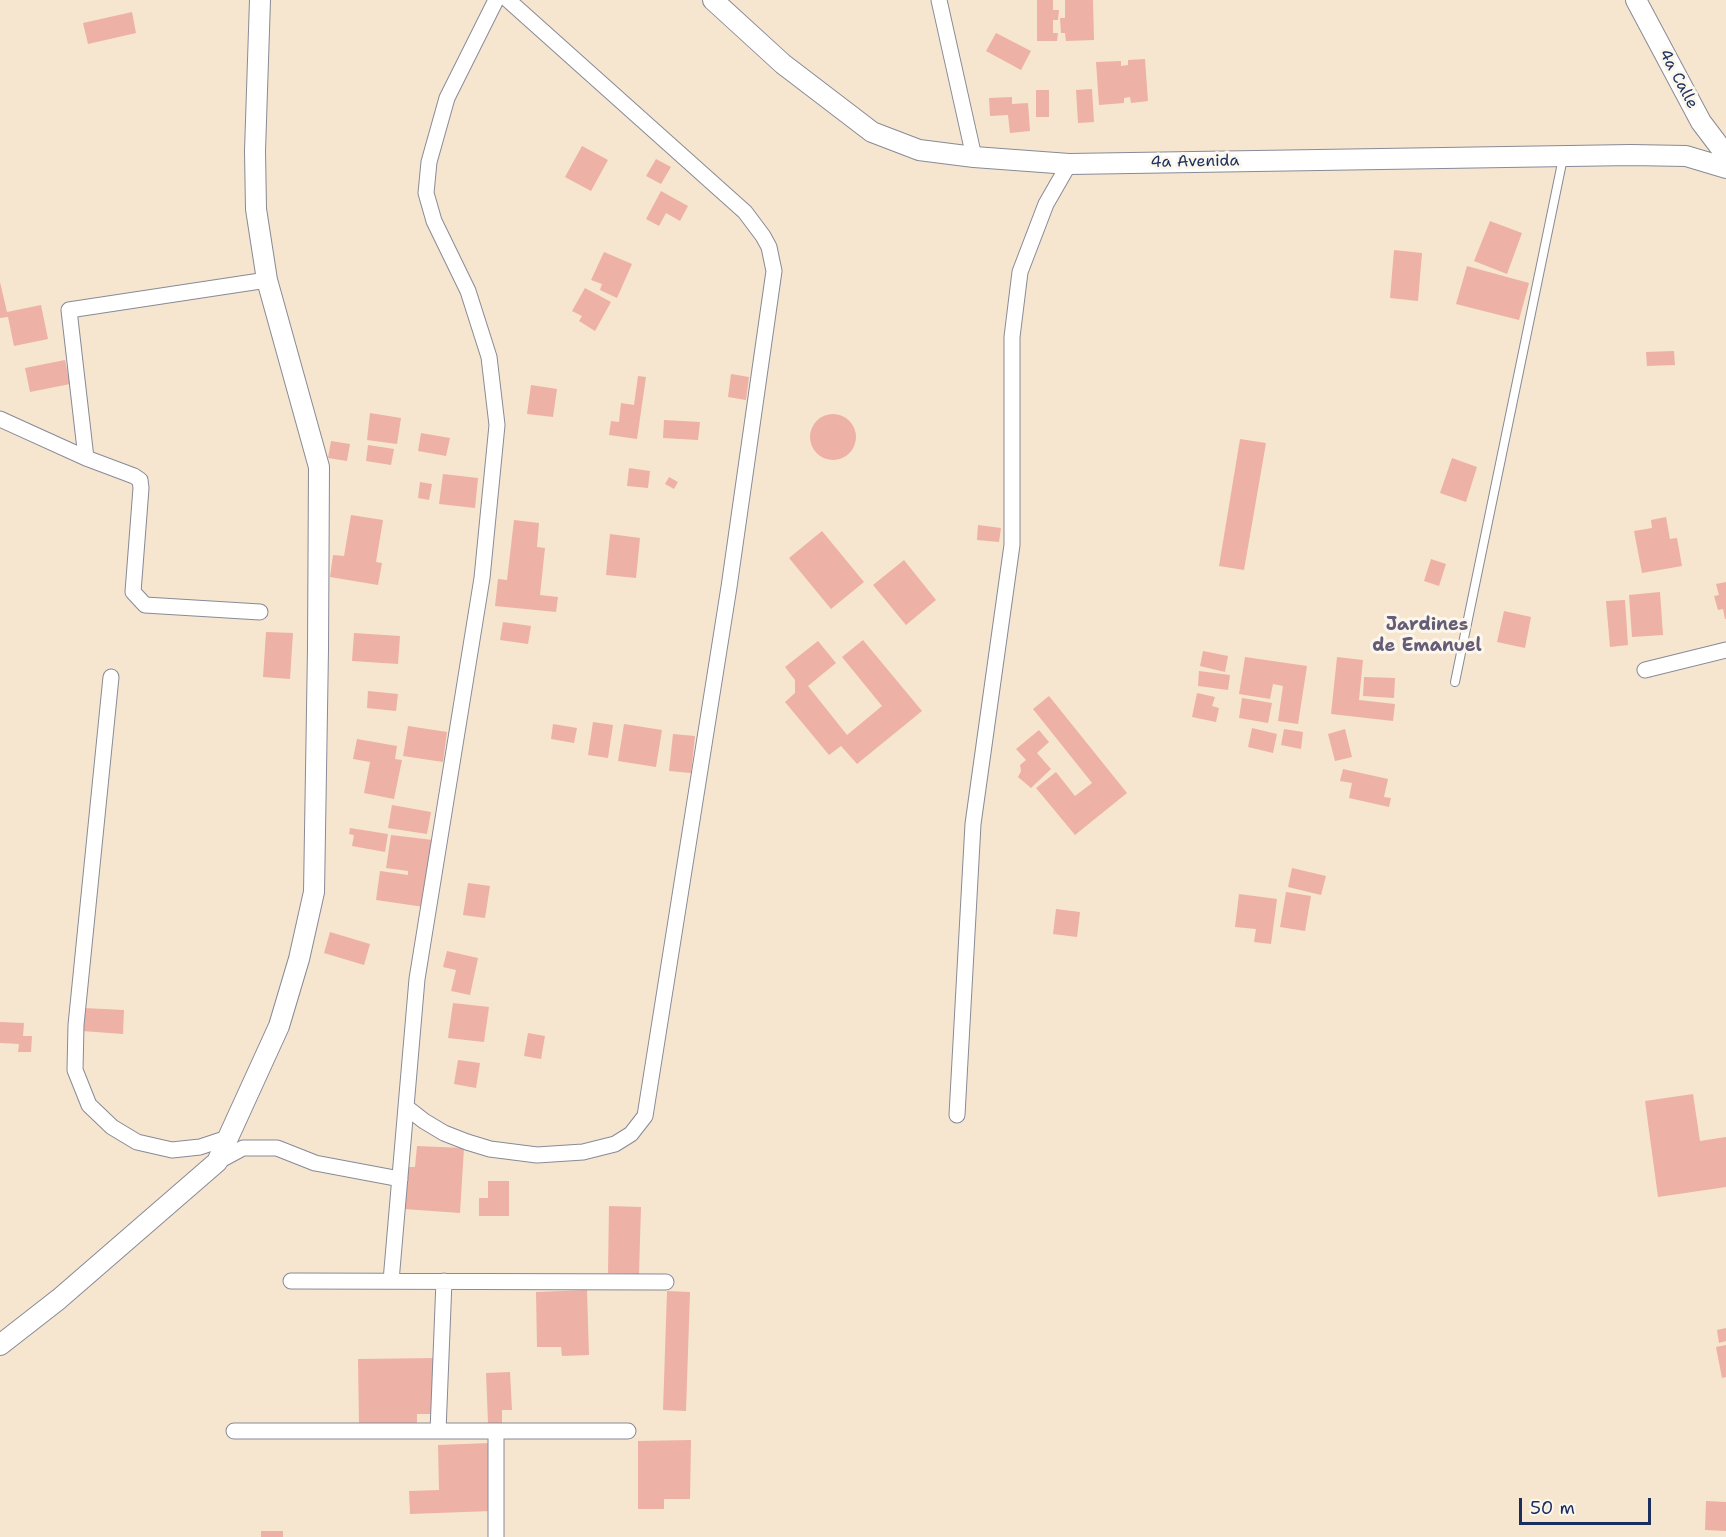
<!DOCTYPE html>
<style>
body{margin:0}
#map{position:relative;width:1726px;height:1537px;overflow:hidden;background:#f6e6cf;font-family:"Shantell Sans",sans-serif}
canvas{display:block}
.scale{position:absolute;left:1519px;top:1498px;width:132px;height:27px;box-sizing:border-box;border:3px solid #1b2f5e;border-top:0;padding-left:8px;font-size:18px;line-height:21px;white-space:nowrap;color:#1b2f5e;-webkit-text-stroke:4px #fbf7ec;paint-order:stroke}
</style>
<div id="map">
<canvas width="1726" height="1537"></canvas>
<div class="scale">50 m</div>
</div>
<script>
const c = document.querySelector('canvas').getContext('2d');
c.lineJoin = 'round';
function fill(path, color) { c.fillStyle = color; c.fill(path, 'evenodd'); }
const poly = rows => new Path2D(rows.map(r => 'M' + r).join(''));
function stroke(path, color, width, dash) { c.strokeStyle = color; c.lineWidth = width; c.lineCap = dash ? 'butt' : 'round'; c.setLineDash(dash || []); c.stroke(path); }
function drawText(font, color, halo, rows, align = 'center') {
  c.font = font + ' "Shantell Sans",sans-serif'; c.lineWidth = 6; c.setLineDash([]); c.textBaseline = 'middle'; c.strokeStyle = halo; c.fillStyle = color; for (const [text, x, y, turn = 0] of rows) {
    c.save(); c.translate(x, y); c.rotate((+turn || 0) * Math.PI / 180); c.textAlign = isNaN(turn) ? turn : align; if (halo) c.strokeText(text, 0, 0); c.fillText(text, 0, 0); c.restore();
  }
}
fill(poly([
 [1037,0,1053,0,1053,10,1059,10,1058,20,1053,20,1053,33,1058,33,1057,41,1037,41],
 [1065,0,1093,0,1094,40,1066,41,1065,33,1061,33,1060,18,1065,18],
 [132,12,136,33,88,44,83,23],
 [996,33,1031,51,1021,70,986,51],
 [1145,59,1148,101,1131,103,1130,97,1124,98,1124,103,1099,105,1096,62,1121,61,1121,66,1128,65,1128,60],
 [1092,89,1094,122,1078,123,1076,90],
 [1036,90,1049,90,1049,117,1036,117],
 [1012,97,1012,104,1028,103,1030,131,1010,133,1008,115,990,116,989,98],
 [582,146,608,160,591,191,565,177],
 [656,159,671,167,661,184,646,176],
 [661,191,688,206,680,221,666,213,659,226,646,219],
 [1490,221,1522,233,1507,274,1474,261],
 [1394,250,1422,253,1418,301,1390,298],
 [604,252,632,264,617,298,600,290,602,284,591,280],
 [1467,266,1529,283,1519,320,1456,304],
 [0,282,7,312,41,305,48,339,14,346,8,317,0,318],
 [585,288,611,302,595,331,579,321,582,316,572,311],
 [1674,351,1675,365,1647,366,1646,352],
 [65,360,70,384,30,392,25,368],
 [731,374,749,377,746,400,728,397],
 [638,376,646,377,637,439,609,435,611,421,619,422,621,403,634,405],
 [531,385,557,389,553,417,527,414],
 [370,413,401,418,397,444,367,440],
 '810 437a23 23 0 1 1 46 0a23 23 0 1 1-46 0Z',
 [664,420,700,422,698,440,663,438],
 [421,433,450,438,446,456,418,451],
 [1240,439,1266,443,1244,570,1219,566],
 [331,441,350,444,347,461,328,458],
 [368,445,394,449,391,465,366,461],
 [1452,458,1477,467,1466,502,1440,493],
 [629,468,650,471,648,488,627,486],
 [443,474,478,478,475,508,439,504],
 [669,477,678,482,674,489,665,484],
 [420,482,432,484,429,500,418,498],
 [351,515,383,520,376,562,382,563,378,585,330,577,333,555,344,556],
 [1666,517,1670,539,1677,538,1682,566,1642,573,1634,531,1652,528,1651,520],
 [514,520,539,523,537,547,545,548,540,595,558,597,556,612,495,606,498,579,507,580],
 [978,525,1001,528,999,542,977,540],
 [822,531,864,582,831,609,789,558],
 [610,534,640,538,636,578,606,575],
 [1431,559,1446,564,1439,586,1424,581],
 [904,560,936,600,906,625,873,585],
 [1726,582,1726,619,1725,619,1723,609,1718,610,1714,596,1719,595,1716,584],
 [1660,592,1663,635,1632,637,1629,595],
 [1625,600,1628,645,1610,647,1606,601],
 [1504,611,1531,617,1525,648,1497,642],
 [503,622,531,626,528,644,500,640],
 [266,632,293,633,290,679,263,677],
 [354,633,400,636,398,664,352,661],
 [863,640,922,711,857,764,841,746,829,755,785,702,795,693,795,680,785,667,818,641,836,663,808,686,847,735,882,706,842,657],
 [1203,651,1228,656,1225,672,1200,666],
 [1245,657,1307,666,1298,724,1278,721,1283,686,1273,684,1270,699,1239,694],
 [1337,657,1363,660,1359,700,1395,704,1393,721,1331,714],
 [1199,671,1230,675,1228,690,1198,686],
 [1364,677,1395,678,1394,698,1363,696],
 [368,691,398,694,396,711,367,708],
 [1197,693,1215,697,1212,706,1219,708,1216,722,1192,717],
 [1049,696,1127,793,1075,835,1036,788,1056,772,1075,796,1092,783,1033,709],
 [1242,698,1272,703,1268,723,1239,718],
 [593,722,613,725,608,758,588,755],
 [553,724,577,728,574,743,551,739],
 [624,724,662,730,656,767,618,761],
 [408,726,447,732,443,762,403,756],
 [1252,728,1277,734,1273,753,1248,747],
 [1284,729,1303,732,1301,749,1281,745],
 [1345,729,1352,757,1335,761,1328,734],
 [1039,730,1049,742,1037,753,1051,769,1031,788,1018,777,1021,771,1020,765,1026,760,1016,749],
 [673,734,695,736,691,773,669,771],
 [357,739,397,746,395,759,402,760,394,799,364,793,370,762,353,759],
 [1343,769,1388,779,1384,797,1391,798,1389,807,1349,798,1352,783,1340,781],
 [392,805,431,812,427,834,388,828],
 [350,828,388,834,385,852,352,846,354,835,349,834],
 [391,835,433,840,424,907,376,900,380,871,408,875,408,871,386,868],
 [1292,868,1326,876,1321,895,1288,887],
 [468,883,490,886,485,918,463,915],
 [1286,892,1311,896,1305,931,1280,927],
 [1239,894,1277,899,1271,944,1254,942,1256,929,1235,927],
 [1056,909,1080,912,1077,937,1053,934],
 [330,932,370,944,364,965,324,953],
 [447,951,478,958,470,995,451,991,456,970,443,967],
 [453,1003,489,1007,484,1042,448,1038],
 [84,1008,124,1010,123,1034,82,1031],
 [0,1022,24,1023,23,1036,32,1036,31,1052,18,1052,19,1044,0,1043],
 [528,1033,545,1036,541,1059,524,1056],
 [458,1060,480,1063,476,1088,454,1084],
 [1693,1094,1700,1141,1726,1137,1726,1187,1658,1197,1645,1101],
 [417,1146,464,1148,460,1213,404,1209,406,1167,415,1167],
 [488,1181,509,1181,509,1216,479,1216,479,1198,488,1198],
 [609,1206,641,1207,639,1274,608,1273],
 [587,1290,589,1355,562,1356,561,1347,537,1347,536,1292],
 [667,1291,690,1292,686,1411,663,1410],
 [1726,1328,1726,1341,1719,1343,1717,1330],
 [1726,1345,1726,1377,1722,1378,1716,1347],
 [436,1358,436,1414,417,1414,417,1424,359,1424,358,1359],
 [510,1372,512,1410,502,1410,502,1423,488,1423,486,1373],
 [691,1440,690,1499,664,1499,664,1509,638,1509,638,1441],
 [490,1443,492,1511,410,1514,409,1491,439,1490,438,1445],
 [1706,1501,1726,1502,1726,1531,1705,1530],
 [261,1531,283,1531,283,1537,261,1537]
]), '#eeb1a6');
const service = poly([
 [1455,682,1563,158]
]);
const minor = poly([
 [939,0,974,157],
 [0,419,86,458,134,476,140,480,141,488,133,592,145,605,260,612],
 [86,458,69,310,267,280],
 [1645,670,1726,650],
 [111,677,76,1025,75,1070,89,1105,112,1127,137,1142,172,1150,200,1147,227,1138],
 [406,1107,424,1121,444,1133,467,1142,490,1149,537,1155,583,1152,615,1144,631,1134,645,1116,729,587,774,271,769,247,763,236,745,212,508,0],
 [957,1115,973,824,1012,545,1012,337,1020,272,1046,204,1069,164],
 [217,1162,243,1148,277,1148,315,1163,400,1179],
 [291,1281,666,1282],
 [391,1281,417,979,482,578,497,425,489,357,468,291,434,221,426,193,429,162,447,98,496,0],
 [234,1431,628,1431],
 [438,1431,444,1281],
 [496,1537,496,1431]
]);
const tertiary = poly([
 [713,0,783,64,872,132,919,150,974,157,1069,164,1631,155,1686,156,1726,168],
 [1636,0,1701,122,1726,155],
 [0,1345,59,1299,217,1162,279,1026,299,959,314,892,318,649,319,467,267,280,256,209,255,151,260,0]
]);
stroke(service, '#888a96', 10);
stroke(minor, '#888a96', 17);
stroke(tertiary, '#888a96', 22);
stroke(service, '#fff', 8);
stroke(minor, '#fff', 15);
stroke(tertiary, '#fff', 20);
drawText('16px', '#1b2f5e', '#fbf7ec', [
 ["4a Calle",1678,79,62],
 ["4a Avenida",1195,162,-1]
]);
drawText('bold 18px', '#655c77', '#fbf7ec', [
 ["Jardines",1427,625],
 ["de Emanuel",1427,646]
]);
</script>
